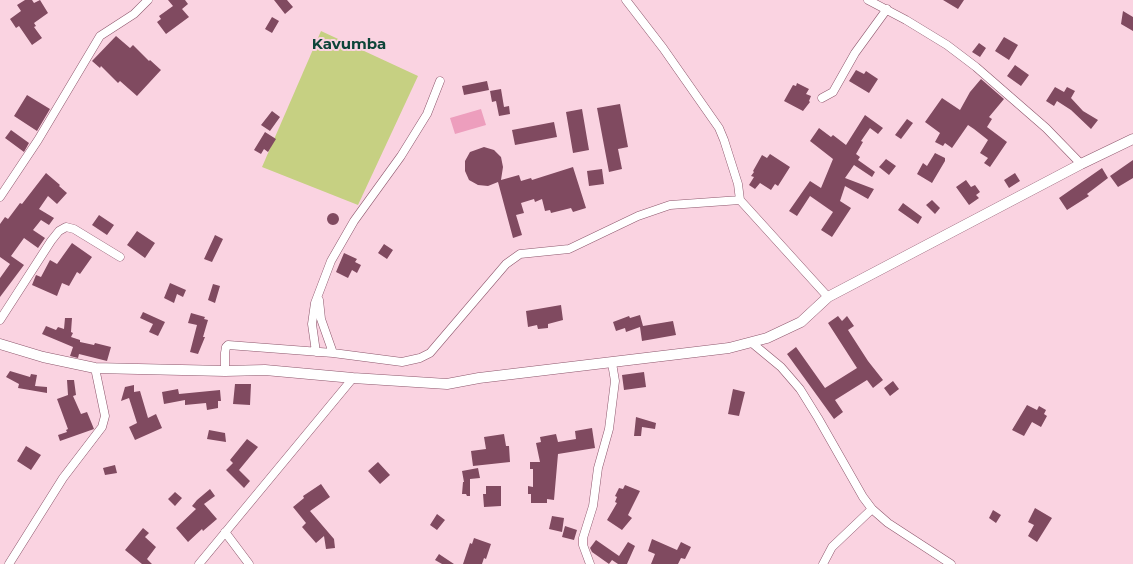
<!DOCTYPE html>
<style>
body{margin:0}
canvas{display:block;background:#fad3e1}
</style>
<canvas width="1133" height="564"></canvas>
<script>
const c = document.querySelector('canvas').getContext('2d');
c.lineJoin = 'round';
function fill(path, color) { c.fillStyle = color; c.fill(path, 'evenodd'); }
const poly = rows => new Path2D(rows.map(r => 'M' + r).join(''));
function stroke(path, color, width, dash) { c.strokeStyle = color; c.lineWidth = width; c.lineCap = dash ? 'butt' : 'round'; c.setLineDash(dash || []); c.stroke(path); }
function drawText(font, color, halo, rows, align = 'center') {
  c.font = font + ' Montserrat,sans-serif'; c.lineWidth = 4; c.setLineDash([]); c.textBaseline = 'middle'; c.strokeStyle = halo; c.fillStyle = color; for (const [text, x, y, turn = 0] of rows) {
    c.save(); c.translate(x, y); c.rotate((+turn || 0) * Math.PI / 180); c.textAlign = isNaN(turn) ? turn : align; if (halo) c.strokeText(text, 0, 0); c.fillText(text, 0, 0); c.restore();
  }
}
fill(poly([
 [321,31,418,76,358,205,262,167]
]), '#c6d082');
fill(poly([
 [481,109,486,125,455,134,450,118]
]), '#ed9ebd');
fill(poly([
 [25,0,32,0,34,3,40,0,48,13,34,23,36,26,34,27,42,38,32,45,19,26,16,28,10,19,21,11,17,5],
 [168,0,185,0,188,4,182,9,189,17,166,34,157,22,161,19,159,16,173,6],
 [274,0,287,0,293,7,285,14],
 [943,0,964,0,958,9],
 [1123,11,1133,17,1133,31,1121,24],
 [272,17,279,21,272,33,265,29],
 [116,36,130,48,133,45,149,61,150,60,161,70,137,96,120,81,118,83,101,66,100,68,92,61],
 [1004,37,1018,45,1009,60,995,51],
 [979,43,986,48,980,57,972,52],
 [1015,65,1029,75,1021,86,1007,76],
 [856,70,864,74,866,71,878,79,869,93,849,81],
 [981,79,1004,99,989,117,992,119,987,127,1007,142,990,167,984,163,988,158,980,153,988,140,974,129,968,125,952,148,945,143,943,146,935,142,940,133,925,122,942,98,960,110,970,92],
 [487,81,489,90,464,95,462,86],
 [797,83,809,89,806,94,811,96,809,101,810,102,803,111,784,101,793,85,796,86],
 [1055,87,1064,92,1067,87,1075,91,1071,98,1083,111,1098,120,1091,129,1071,110,1057,101,1054,106,1046,101],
 [501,89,504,107,509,106,510,114,499,116,496,101,492,102,490,91],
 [27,95,50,109,37,131,14,116],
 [620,104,628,147,618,149,622,169,609,172,597,108],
 [582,109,589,150,573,153,566,112],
 [272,111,280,117,270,131,261,125],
 [865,115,883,128,878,134,870,128,861,141,863,142,856,154,860,157,858,160,875,172,872,177,854,165,845,178,874,189,868,199,845,186,840,201,851,208,832,237,821,230,833,212,810,196,797,216,789,211,810,181,821,188,833,159,810,141,819,128,831,137,833,135,846,145],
 [907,119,913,123,901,139,895,135],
 [554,122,557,137,515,145,512,130],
 [11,130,29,143,24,152,5,138],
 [265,132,276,139,268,152,264,149,261,154,254,150],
 [484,147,494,150,501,157,503,167,501,180,519,175,521,181,531,178,532,180,573,167,586,208,573,212,571,208,551,213,550,210,545,211,542,199,535,202,534,199,521,203,524,213,516,215,522,235,513,238,498,182,488,186,478,185,469,180,465,171,465,161,470,152],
 [935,153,945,158,945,161,932,183,917,174,923,163,927,166],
 [770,154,790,167,778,186,775,184,771,190,760,183,755,189,749,185,754,177,751,176,754,172,753,171,762,155,767,158],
 [886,159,896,166,889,175,879,167],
 [1133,160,1133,178,1118,187,1110,176],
 [1102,168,1108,178,1087,194,1089,196,1067,210,1059,198],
 [602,169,604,184,589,186,587,171],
 [46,173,60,185,59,186,67,193,57,204,48,196,39,209,54,218,49,225,41,220,33,230,45,238,38,248,24,238,11,256,24,265,0,297,0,278,10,264,0,257,0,224,5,217,8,219,20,203,22,204],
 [1015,173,1020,181,1009,188,1004,180],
 [966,180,971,187,975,185,980,192,976,195,979,198,969,205,956,187],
 [932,200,940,208,935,214,926,205],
 [903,203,922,217,918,224,898,210],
 '327 219a6 6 0 1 1 12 0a6 6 0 1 1-12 0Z',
 [99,215,114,225,107,235,92,225],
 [137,231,155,243,145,258,127,245],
 [215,235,223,239,212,262,204,259],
 [72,243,92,257,80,274,77,272,69,286,62,283,57,296,32,285,36,275,41,277,50,260,57,264],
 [384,244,393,250,387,259,378,253],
 [344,253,357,259,355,262,361,265,357,273,352,270,348,278,336,272],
 [170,283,186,290,183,297,177,294,174,303,164,298],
 [213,284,220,286,215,303,208,300],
 [561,305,563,320,548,324,548,328,538,329,537,325,528,327,526,311],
 [143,312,165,322,158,336,149,332,153,324,140,318],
 [191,313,205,317,204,319,208,320,203,337,205,337,198,354,190,352,197,325,188,323],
 [640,315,643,326,673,321,676,335,642,341,640,327,626,332,625,328,616,331,613,322,629,316,630,318],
 [838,316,842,321,847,316,854,326,848,330,868,361,883,380,873,388,867,380,835,400,843,412,834,419,787,354,796,347,825,388,857,368,828,323],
 [65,318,72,318,71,332,73,333,71,337,80,340,80,342,94,345,95,343,111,347,107,361,79,354,78,358,70,356,73,347,42,334,46,326,56,330,58,327,64,329],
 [10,371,30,377,31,374,37,375,35,386,47,387,47,393,18,388,19,384,6,377],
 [644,372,646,387,624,390,622,375],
 [67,380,74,380,76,395,73,396,81,414,87,412,94,429,60,441,58,435,67,432,66,430,68,429,57,399,68,395],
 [893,381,899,389,890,396,884,388],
 [235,384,251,384,250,405,233,404],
 [134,385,134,392,140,391,148,418,156,414,162,428,135,440,129,427,137,423,129,398,121,401,125,387],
 [178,389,179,394,220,390,221,401,218,401,218,408,207,410,206,403,185,405,185,400,164,404,162,392],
 [733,389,745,392,739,416,728,414],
 [1027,405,1037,410,1039,406,1046,410,1044,414,1047,416,1041,427,1032,422,1024,436,1012,430],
 [636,417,656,423,655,429,642,427,641,436,634,436],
 [592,428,595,448,558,454,554,500,547,499,547,503,531,503,531,494,528,494,528,486,533,487,533,469,530,469,530,462,540,462,536,443,541,442,540,437,556,434,558,442,576,439,575,431],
 [209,430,225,433,226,442,207,439],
 [504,434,506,446,509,446,510,462,473,466,471,451,486,449,484,437],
 [247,439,258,447,239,470,250,481,244,488,226,470,233,463,230,460],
 [26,446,41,455,31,470,17,461],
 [378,462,390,475,380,484,368,471],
 [115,465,117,473,105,475,103,468],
 [478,468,480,478,470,479,470,496,467,496,466,494,462,494,463,482,464,482,462,471],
 [321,484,330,497,310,511,334,539,335,548,326,549,324,536,316,543,302,527,306,523,293,507,304,498,303,496],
 [625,485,640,491,628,515,632,518,622,530,607,520,617,503,615,502,617,497,615,496,619,488,623,489],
 [486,486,501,486,501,506,484,507,483,494,486,494],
 [210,489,215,496,204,504,217,519,203,531,202,529,188,542,176,528,196,509,192,506,197,500],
 [175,492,182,498,175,506,168,499],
 [1035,508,1052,518,1037,542,1028,536,1034,525,1028,522],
 [993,510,1001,515,996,523,989,518],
 [437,514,445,520,437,530,430,525],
 [552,516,564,518,562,532,549,529],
 [565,526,577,530,574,540,562,537],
 [143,528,149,533,145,537,156,547,147,559,152,564,142,564,125,550],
 [474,538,491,544,486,559,484,558,482,564,463,564,470,543,472,544],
 [652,539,677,550,681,542,691,547,685,559,681,558,678,564,651,564,655,554,648,551],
 [596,540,619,556,628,542,635,546,627,564,618,564,612,560,609,564,592,552,590,548],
 [439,554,454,564,442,564,435,560]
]), '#804a60');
const minor = poly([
 [626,0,663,48,719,128,724,140,738,184,740,200,828,297],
 [868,0,906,20,947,45,976,67,1046,128,1081,164],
 [822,98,833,92,855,53,887,9],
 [0,197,38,140,100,36,134,14,148,0],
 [319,300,321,319,333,353],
 [0,320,51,241,59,231,66,227,74,229,120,257],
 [752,343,781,367,800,389,818,418,863,497,872,509,888,523,951,564],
 [316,352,312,324,315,303,331,261,354,221,401,156,427,114,440,81],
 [225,371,225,353,226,347,228,345,333,353,402,362,420,358,430,353,506,264,520,254,569,249,638,216,670,205,740,200],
 [225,532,249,564],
 [9,564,63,478,102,427,105,416,95,368],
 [199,564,353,378],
 [590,564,583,545,583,538,593,506,598,468,609,429,615,381,612,363],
 [823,564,832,547,872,509]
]);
const tertiary = poly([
 [0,344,43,357,95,368,225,371,265,370,353,378,447,384,479,378,729,348,767,338,801,322,828,297,1081,164,1133,139]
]);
stroke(minor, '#8d566c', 9);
stroke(tertiary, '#8d566c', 11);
stroke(minor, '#fff', 8);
stroke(tertiary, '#fff', 10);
drawText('bold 15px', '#0d4539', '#fad3e1', [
 ["Kavumba",349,45]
]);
</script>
